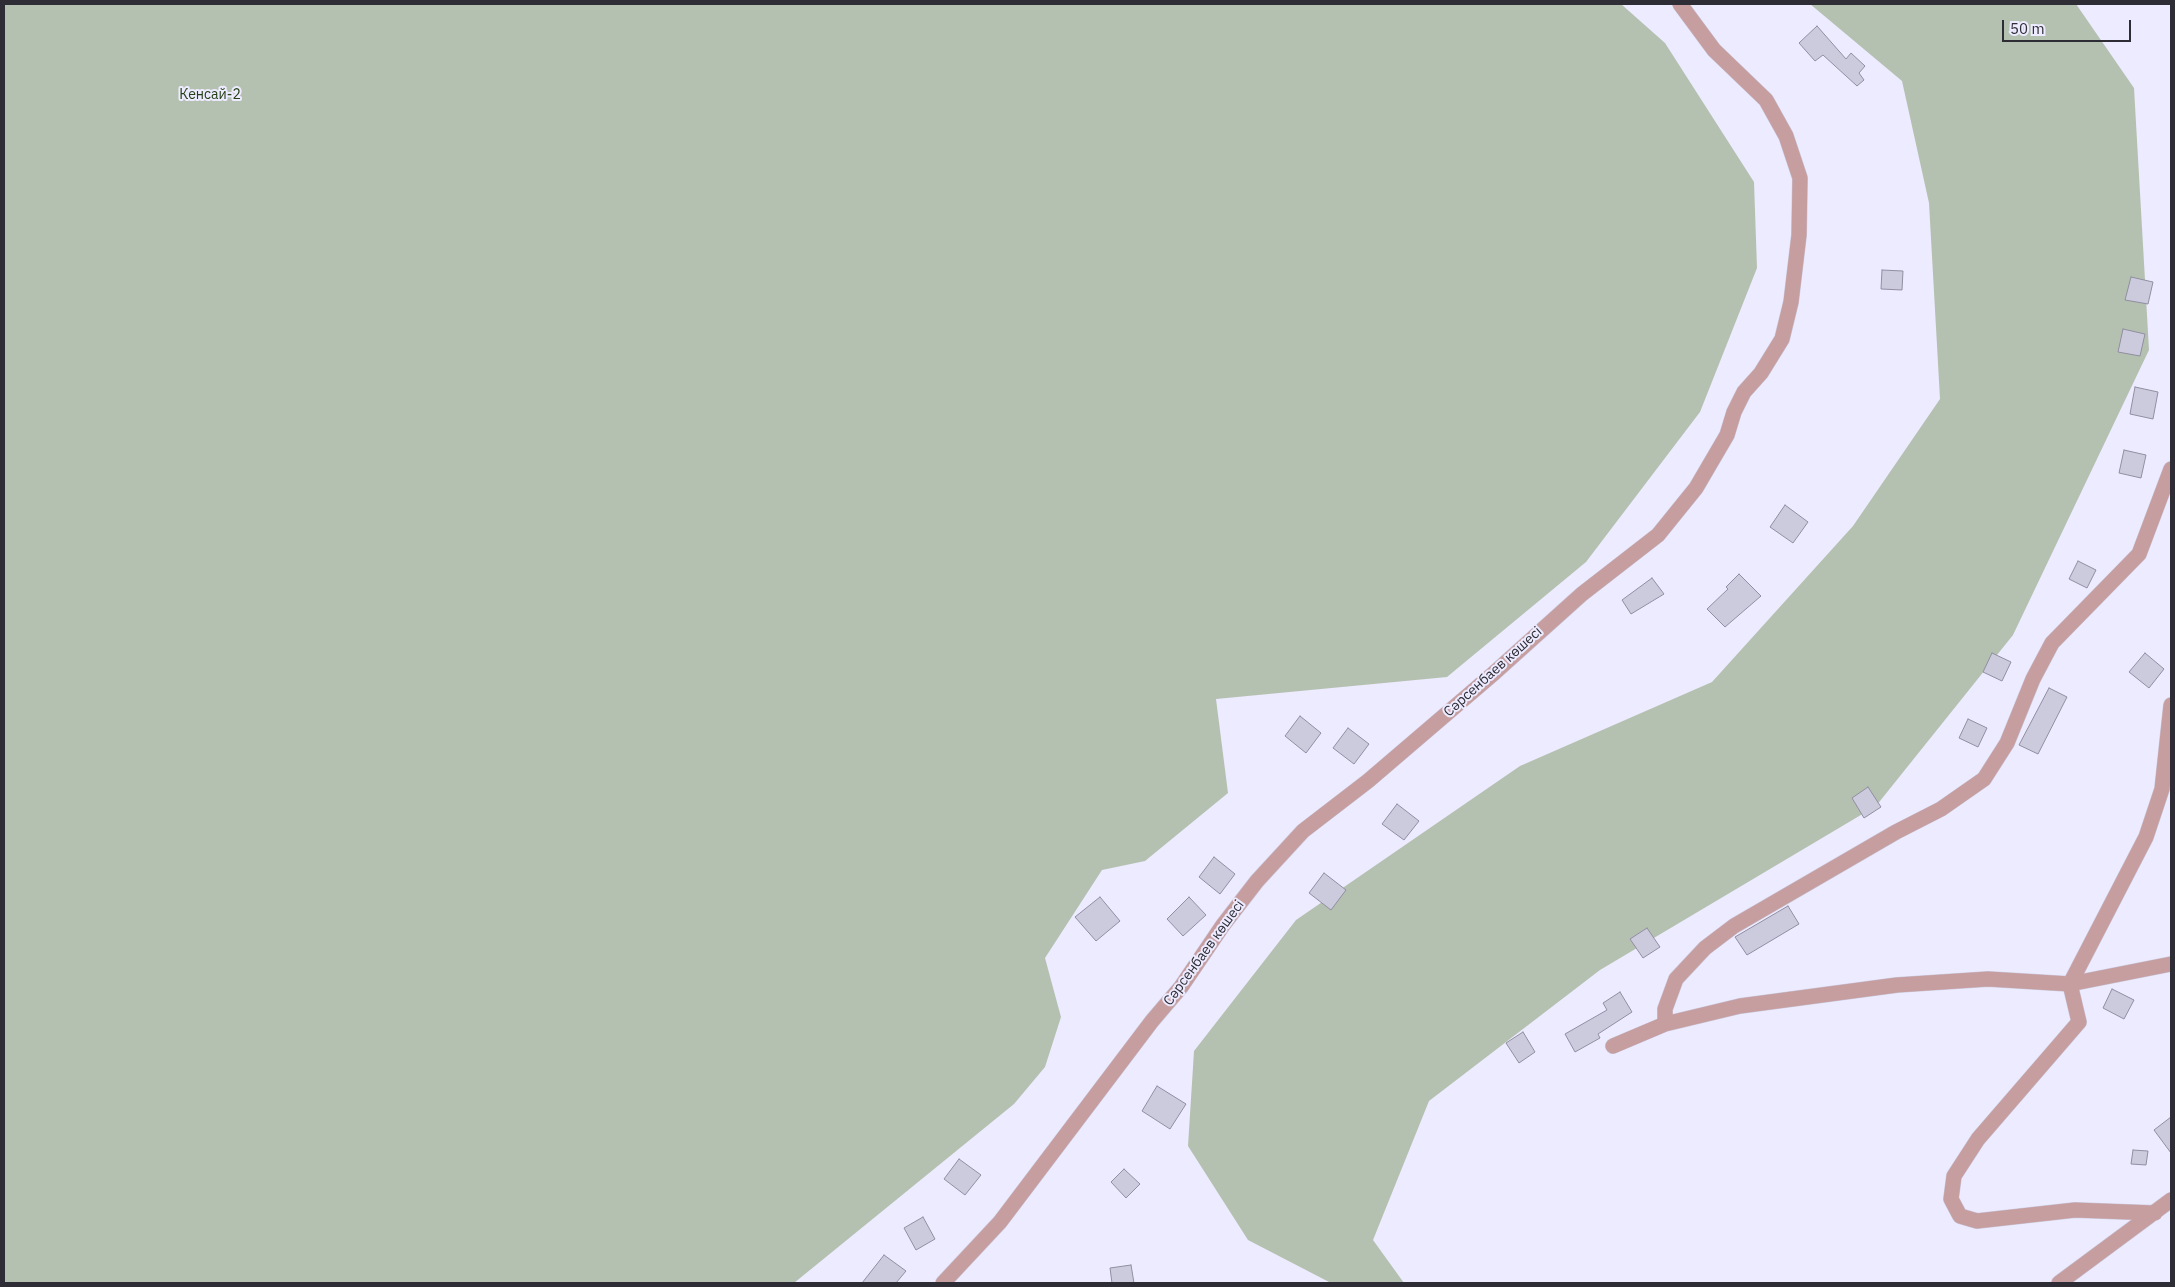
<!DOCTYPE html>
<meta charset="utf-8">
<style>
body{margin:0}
#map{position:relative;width:2175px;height:1287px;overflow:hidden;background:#edebff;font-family:"IBM Plex Sans",sans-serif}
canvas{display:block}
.frame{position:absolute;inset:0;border:5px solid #2e2d35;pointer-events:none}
.scale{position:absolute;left:2002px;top:20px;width:129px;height:22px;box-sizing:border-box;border:2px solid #2e2d35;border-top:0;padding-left:6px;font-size:15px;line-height:18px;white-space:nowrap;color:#2e2d35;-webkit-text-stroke:4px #edebff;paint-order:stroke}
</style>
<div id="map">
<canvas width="2175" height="1287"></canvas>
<div class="frame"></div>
<div class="scale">50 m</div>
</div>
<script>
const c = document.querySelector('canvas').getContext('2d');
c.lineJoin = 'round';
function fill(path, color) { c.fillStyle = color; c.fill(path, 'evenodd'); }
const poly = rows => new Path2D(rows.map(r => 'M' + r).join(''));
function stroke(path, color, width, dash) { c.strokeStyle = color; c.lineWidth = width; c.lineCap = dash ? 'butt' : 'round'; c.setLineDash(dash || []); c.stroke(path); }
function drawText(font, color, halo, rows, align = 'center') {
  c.font = font + ' "IBM Plex Sans",sans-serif'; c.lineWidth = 4; c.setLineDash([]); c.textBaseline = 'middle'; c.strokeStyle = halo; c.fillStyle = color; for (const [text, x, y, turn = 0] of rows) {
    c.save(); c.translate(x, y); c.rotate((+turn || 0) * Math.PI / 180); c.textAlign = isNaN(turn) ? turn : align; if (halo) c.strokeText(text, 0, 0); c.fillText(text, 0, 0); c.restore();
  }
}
fill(poly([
 [4,4,1621,4,1665,43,1754,182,1757,268,1700,412,1586,562,1447,677,1216,699,1228,793,1145,861,1102,870,1045,958,1061,1017,1045,1067,1014,1104,794,1283,4,1283],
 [1810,4,2076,4,2134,88,2149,350,2013,635,1876,806,1600,970,1429,1101,1373,1240,1404,1283,1331,1283,1248,1240,1188,1146,1194,1051,1296,920,1520,766,1712,682,1853,526,1940,399,1929,203,1902,81]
]), '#b5c1b0');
const building = poly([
 [1817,26,1846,59,1851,53,1865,66,1859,73,1864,80,1857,86,1823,55,1815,61,1799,43,1817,26],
 [1882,270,1903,271,1902,290,1881,289,1882,270],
 [2131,277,2153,282,2148,304,2125,300,2131,277],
 [2123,329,2145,334,2140,356,2118,352,2123,329],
 [2135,387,2158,392,2153,419,2130,414,2135,387],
 [2124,450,2146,455,2141,478,2119,473,2124,450],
 [1785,505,1808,522,1793,543,1770,527,1785,505],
 [2078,561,2096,570,2087,588,2069,579,2078,561],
 [1739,574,1761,596,1725,627,1707,609,1728,589,1726,587,1739,574],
 [1652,578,1664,594,1631,614,1622,600,1652,578],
 [1992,653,2011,662,2002,681,1983,672,1992,653],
 [2145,653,2164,669,2149,688,2129,672,2145,653],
 [2049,688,2067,697,2038,754,2019,745,2049,688],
 [1300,716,1321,733,1306,753,1285,736,1300,716],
 [1968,719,1987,728,1978,747,1959,738,1968,719],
 [1348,728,1369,744,1354,764,1333,748,1348,728],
 [1868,787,1881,807,1864,818,1852,798,1868,787],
 [1397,804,1419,821,1404,840,1382,824,1397,804],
 [1214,857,1235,874,1220,894,1199,877,1214,857],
 [1324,873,1346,890,1331,910,1309,893,1324,873],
 [1100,897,1120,921,1096,941,1075,917,1100,897],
 [1189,897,1206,915,1183,936,1167,919,1189,897],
 [1788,906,1799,924,1747,955,1735,937,1788,906],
 [1647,928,1660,947,1643,958,1630,939,1647,928],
 [2112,989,2134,1000,2124,1019,2103,1008,2112,989],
 [1620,992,1632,1012,1598,1034,1600,1038,1575,1052,1565,1034,1607,1010,1603,1003,1620,992],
 [1523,1032,1535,1052,1519,1063,1506,1043,1523,1032],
 [1157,1086,1186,1104,1170,1129,1142,1111,1157,1086],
 [2171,1117,2171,1153,2154,1130,2171,1117],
 [2133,1150,2148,1151,2146,1165,2131,1164,2133,1150],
 [959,1159,981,1175,965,1195,944,1179,959,1159],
 [1124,1169,1140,1184,1126,1198,1111,1182,1124,1169],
 [923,1217,935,1239,916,1250,904,1228,923,1217],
 [884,1255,906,1271,896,1283,862,1283,884,1255],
 [1131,1265,1134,1283,1112,1283,1110,1268,1131,1265]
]);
fill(building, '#cccadd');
stroke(building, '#918ea1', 1);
const minor = poly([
 [2070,984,2146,837,2162,789,2171,705],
 [2070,984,2171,964],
 [1613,1046,1665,1024],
 [2155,1213,2075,1210,1977,1221,1960,1216,1951,1199,1954,1176,1978,1139,2079,1022,2070,984,1988,979,1897,985,1740,1006,1665,1024,1665,1009,1676,979,1705,948,1734,926,1896,832,1941,809,1984,779,2007,743,2033,679,2052,643,2139,554,2171,469],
 [943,1283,1000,1222,1152,1021,1181,987,1223,925,1257,881,1303,831,1368,781,1493,674,1582,594,1658,535,1696,488,1727,435,1734,412,1744,392,1761,373,1782,339,1791,302,1799,235,1800,178,1786,136,1766,100,1714,50,1680,4],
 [2059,1283,2171,1200]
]);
stroke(minor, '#cbc9db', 16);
stroke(minor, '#c69ea0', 15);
drawText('14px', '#243f14', '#edebff', [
 ["Кенсай-2",210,95]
]);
drawText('14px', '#2e2d35', '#edebff', [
 ["Сәрсенбаев көшесі",1493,672,-42],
 ["Сәрсенбаев көшесі",1204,953,-54]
]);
</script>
